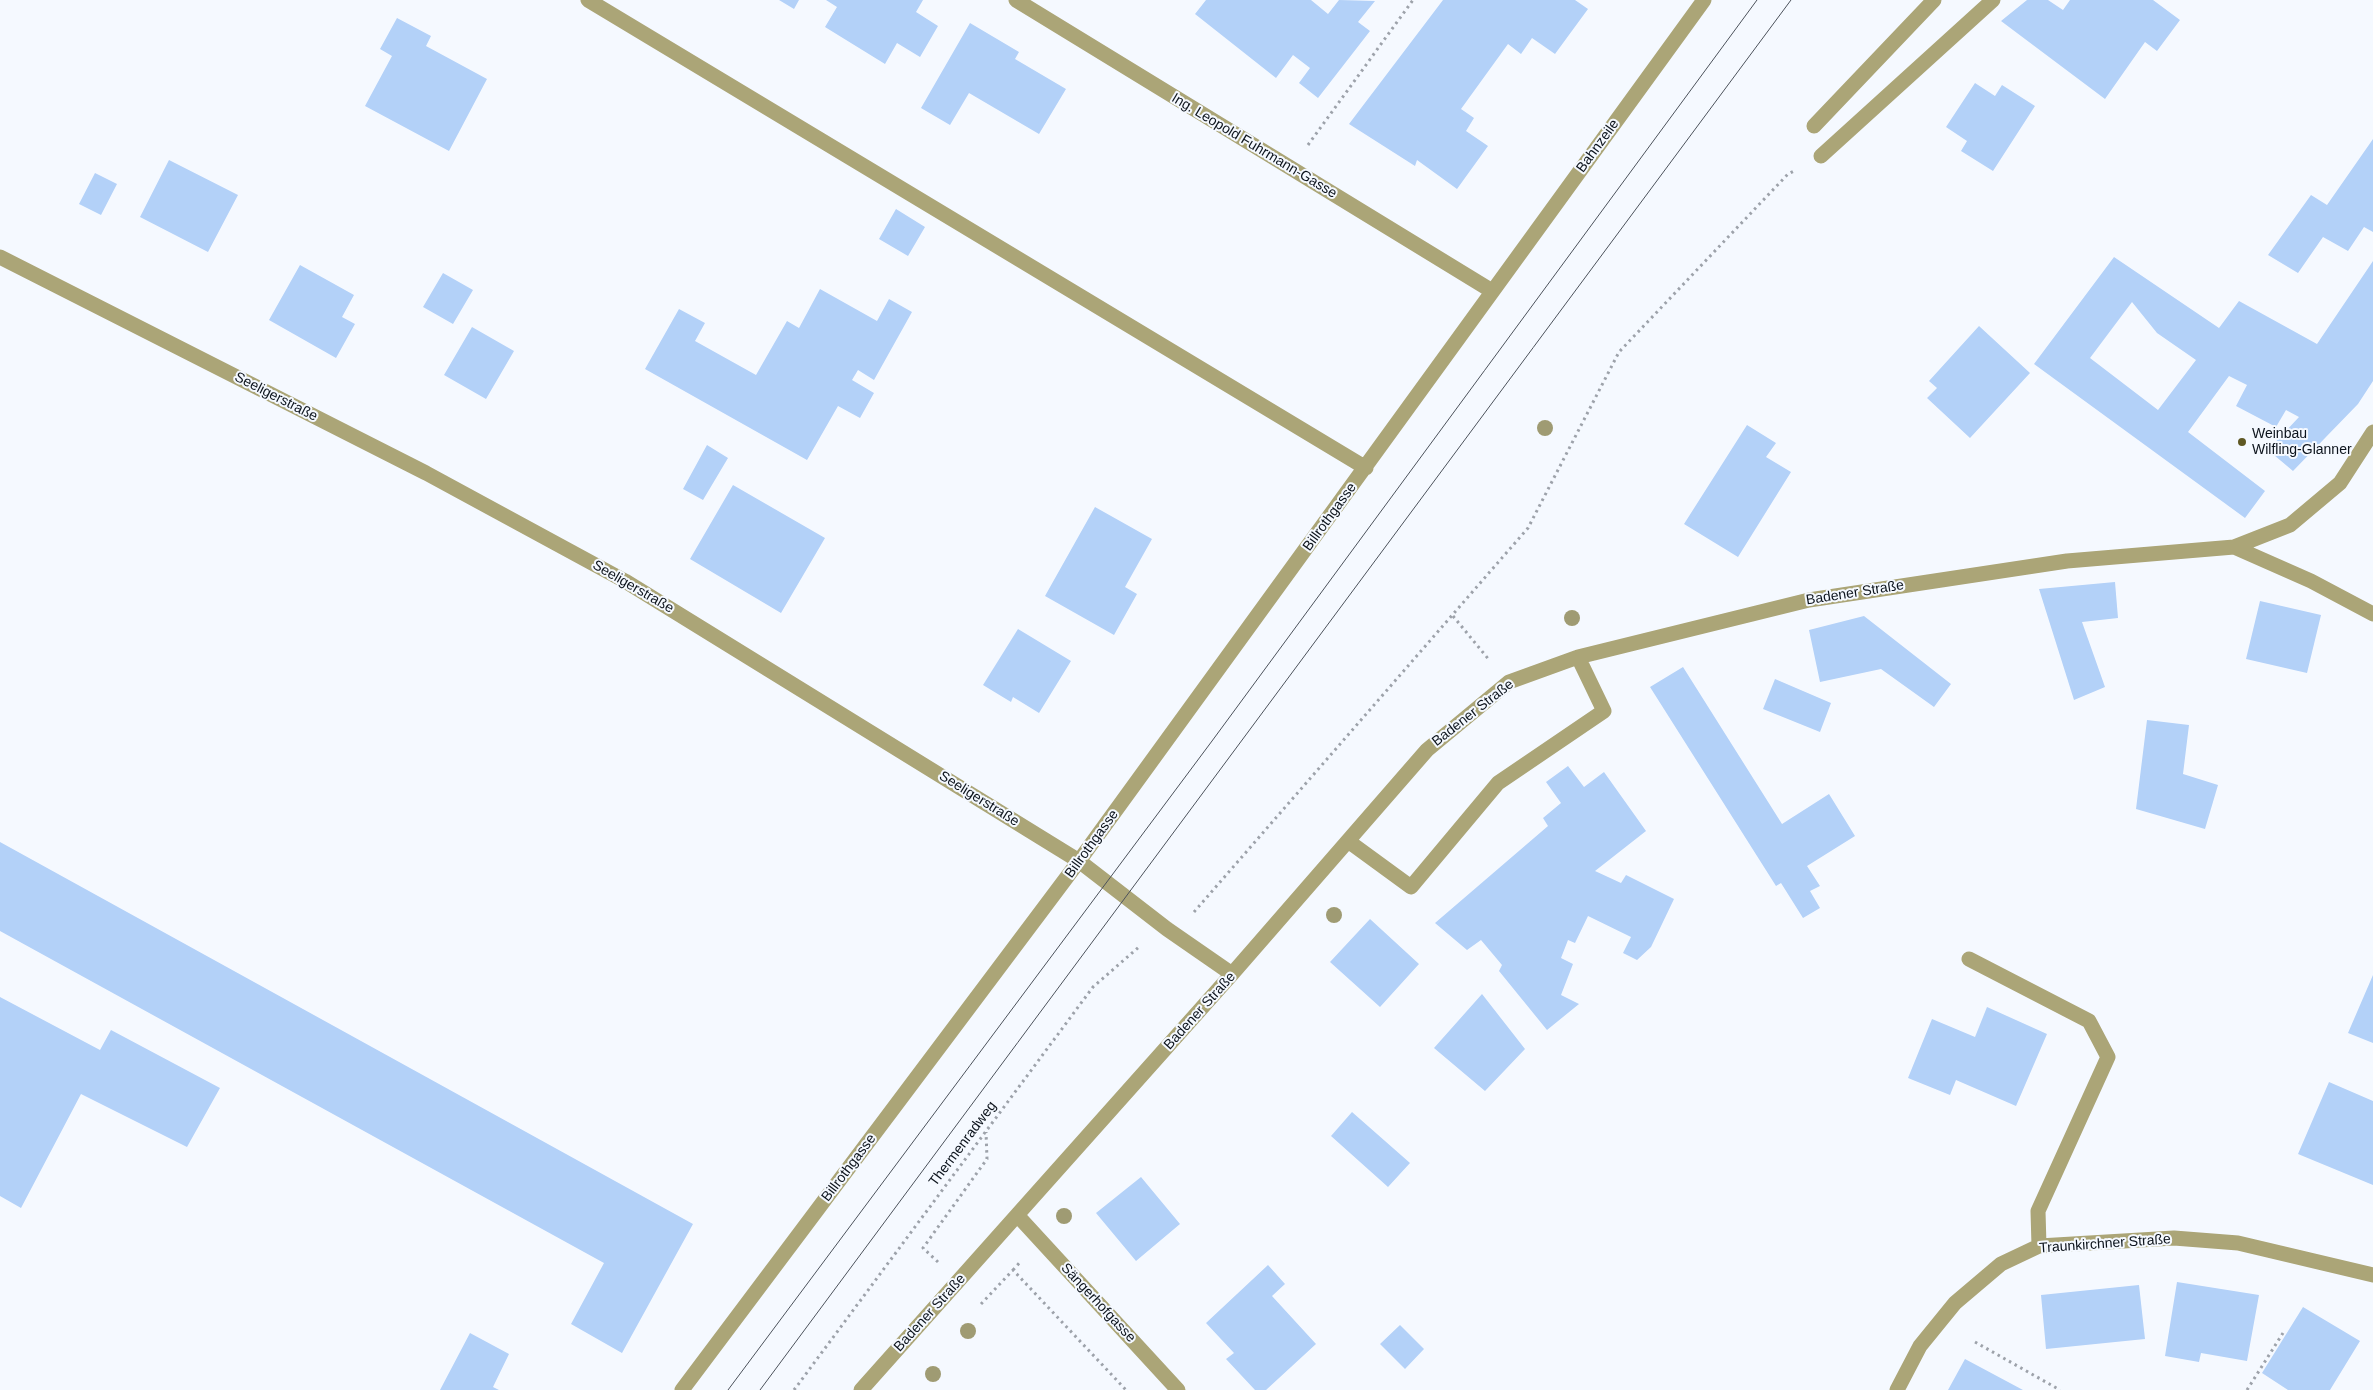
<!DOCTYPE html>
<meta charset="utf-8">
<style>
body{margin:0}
canvas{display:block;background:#f5f9ff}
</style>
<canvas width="2373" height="1390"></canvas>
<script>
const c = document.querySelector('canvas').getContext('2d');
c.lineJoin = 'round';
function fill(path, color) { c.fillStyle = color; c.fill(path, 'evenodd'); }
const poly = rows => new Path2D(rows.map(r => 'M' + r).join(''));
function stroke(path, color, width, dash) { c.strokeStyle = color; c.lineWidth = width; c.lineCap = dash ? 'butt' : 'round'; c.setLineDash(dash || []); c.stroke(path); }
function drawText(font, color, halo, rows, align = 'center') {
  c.font = font + ' Arial,sans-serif'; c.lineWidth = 4; c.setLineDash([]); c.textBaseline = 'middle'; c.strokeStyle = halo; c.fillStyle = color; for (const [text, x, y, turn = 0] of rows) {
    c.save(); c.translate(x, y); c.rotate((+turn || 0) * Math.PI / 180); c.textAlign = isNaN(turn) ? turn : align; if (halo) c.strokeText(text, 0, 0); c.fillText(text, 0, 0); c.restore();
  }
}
fill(poly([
 [779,0,799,0,794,9],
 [826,0,923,0,916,12,938,26,920,57,897,43,885,64,825,27,837,7],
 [1206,0,1311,0,1328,14,1339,0,1375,1,1358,22,1370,31,1318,98,1299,83,1310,68,1293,55,1276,78,1195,14],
 [1443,0,1575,0,1588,9,1555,54,1532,38,1521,54,1508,44,1461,109,1474,118,1466,131,1488,146,1457,189,1417,160,1415,166,1349,124],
 [2027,0,2048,0,2063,10,2070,0,2153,0,2180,20,2157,51,2145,42,2105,99,2001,21],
 [397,18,431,36,426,46,487,79,449,151,365,106,392,56,380,49],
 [970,23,1019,52,1015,59,1066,89,1039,134,969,93,950,125,921,108],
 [1975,83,1995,96,2002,85,2035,106,1993,171,1961,151,1967,141,1946,127],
 [2373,139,2373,232,2364,227,2348,251,2323,237,2298,273,2268,255,2311,195,2327,205],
 [169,160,238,195,208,252,140,217],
 [95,173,117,184,101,215,79,204],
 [896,209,925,227,908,256,879,239],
 [2114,257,2219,328,2239,301,2317,344,2373,261,2373,381,2358,404,2293,471,2268,450,2299,417,2286,410,2276,427,2236,406,2247,385,2229,376,2188,432,2265,491,2245,518,2034,364],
 [2132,302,2157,333,2196,360,2158,410,2090,358],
 [300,265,354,295,342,317,355,324,336,358,269,320],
 [443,273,473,290,453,324,423,307],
 [820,289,877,321,889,299,912,312,874,380,858,370,852,380,874,393,860,418,838,406,807,460,645,369,679,309,705,323,695,341,756,375,787,321,799,328],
 [1979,326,2030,373,1970,438,1927,398,1937,388,1929,381],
 [472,327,514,351,486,399,444,375],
 [1747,425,1776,443,1766,457,1791,472,1738,557,1684,524],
 [707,445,728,458,703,500,683,489],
 [733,485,825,538,781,613,690,559],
 [1095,507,1152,539,1125,587,1137,594,1114,635,1045,596],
 [2115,582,2118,618,2082,622,2105,687,2074,700,2039,589],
 [2260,601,2321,615,2307,673,2246,659],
 [1864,616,1951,684,1934,707,1881,669,1820,682,1809,630],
 [1018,629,1071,661,1039,713,1013,697,1011,702,983,685],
 [1683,667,1782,824,1829,794,1855,836,1807,866,1820,886,1810,891,1820,908,1803,918,1781,883,1776,886,1650,687],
 [1775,679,1831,703,1820,732,1763,709],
 [2147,720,2189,725,2183,774,2218,785,2205,829,2136,809],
 [1568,766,1584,787,1604,772,1646,831,1595,871,1621,883,1626,875,1674,899,1651,947,1637,960,1623,953,1631,937,1588,916,1575,943,1568,940,1561,958,1573,964,1561,995,1579,1004,1547,1030,1499,971,1502,965,1481,940,1467,950,1435,923,1548,826,1543,818,1561,803,1546,782],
 [0,842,693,1224,622,1353,571,1324,604,1263,0,931],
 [1370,919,1419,964,1380,1007,1330,962],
 [2373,975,2373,1043,2348,1033],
 [1482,994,1525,1049,1485,1091,1434,1048],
 [0,997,100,1050,111,1030,220,1088,187,1147,81,1094,21,1208,0,1196],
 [1987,1007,2047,1034,2016,1106,1956,1080,1950,1095,1908,1078,1932,1019,1975,1037],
 [2329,1082,2373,1101,2373,1185,2298,1154],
 [1352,1112,1410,1163,1388,1187,1331,1136],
 [1141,1177,1180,1224,1136,1261,1096,1213],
 [1268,1265,1285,1284,1272,1296,1316,1344,1266,1390,1255,1390,1226,1359,1234,1353,1206,1323],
 [2177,1282,2259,1295,2247,1361,2201,1353,2199,1362,2165,1356],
 [2139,1285,2145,1339,2046,1349,2041,1295],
 [2303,1307,2360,1341,2330,1390,2288,1390,2262,1373],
 [1400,1325,1424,1349,1405,1369,1380,1344],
 [470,1333,509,1354,493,1387,499,1390,440,1390],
 [1965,1359,2023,1390,1948,1390]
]), '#b3d1f8');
stroke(poly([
 [1308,145,1413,0],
 [1453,616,1490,661],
 [1194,912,1528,528,1619,352,1788,174,1796,170],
 [938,1262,923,1248,987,1159,986,1132],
 [1013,1270,1021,1261],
 [981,1304,1013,1270,1126,1390],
 [1975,1342,2060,1390],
 [794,1390,1093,987,1140,946],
 [2247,1390,2283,1333]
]), '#9da2aa', 3, [2.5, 4]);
stroke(poly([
 [588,0,1366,468],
 [1016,0,1492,291],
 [1814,126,1934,0],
 [1821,156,1993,0],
 [0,257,426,473,625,581,1079,861,1167,929,1232,974],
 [2234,547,2311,581,2373,614],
 [1348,841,1411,887,1498,783,1604,711,1578,657],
 [1969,959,2089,1021,2108,1057,2038,1211,2039,1246],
 [1018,1216,1178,1390],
 [682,1390,1079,861,1704,0],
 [861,1390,1232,974,1427,750,1509,682,1578,657,1809,600,2067,561,2234,547,2290,525,2340,483,2373,432],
 [1897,1390,1920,1346,1955,1303,2001,1264,2039,1246,2174,1238,2238,1243,2373,1275]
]), '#aba577', 15);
stroke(poly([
 [728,1390,1212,741,1757,0],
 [760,1390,1791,0]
]), '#4c525b', 1);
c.fillStyle = '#9f9b73';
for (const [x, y] of [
 [1545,428],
 [1572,618],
 [1334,915],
 [1064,1216],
 [968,1331],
 [933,1374]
]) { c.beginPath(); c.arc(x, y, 8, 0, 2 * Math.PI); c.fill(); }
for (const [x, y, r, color] of [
 [2242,442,5,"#5f5824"]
]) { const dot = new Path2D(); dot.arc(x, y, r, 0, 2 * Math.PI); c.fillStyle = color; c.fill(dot); stroke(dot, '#f5f9ff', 2); }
drawText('14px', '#0c131c', '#f5f9ff', [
 ["Ing. Leopold Fuhrmann-Gasse",1254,146,31],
 ["Bahnzeile",1598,146,-54],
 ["Seeligerstraße",276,397,27],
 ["Billrothgasse",1330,517,-54],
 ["Seeligerstraße",633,587,30],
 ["Badener Straße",1855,593,-9],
 ["Badener Straße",1473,713,-38],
 ["Seeligerstraße",979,799,32],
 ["Billrothgasse",1092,844,-54],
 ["Badener Straße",1200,1011,-48],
 ["Thermenradweg",963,1144,-53],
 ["Billrothgasse",849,1168,-53],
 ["Traunkirchner Straße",2105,1244,-4],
 ["Sängerhofgasse",1098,1303,47],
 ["Badener Straße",930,1313,-48]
]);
drawText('14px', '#0c131c', '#f5f9ff', [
 ["Weinbau",2252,434],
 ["Wilfling-Glanner",2252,450]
], 'left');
</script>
